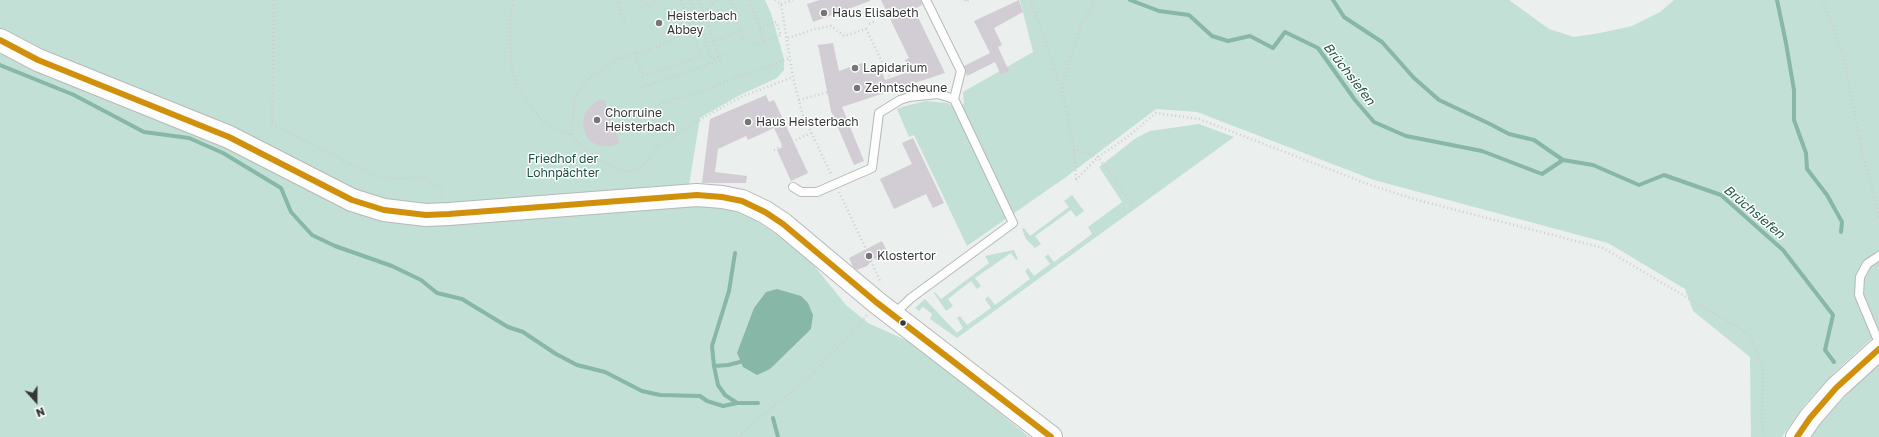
<!DOCTYPE html>
<meta charset="utf-8">
<style>
body{margin:0}
#map{position:relative;width:1879px;height:437px;overflow:hidden;background:#ebefed;font-family:"Golos Text",sans-serif}
canvas{display:block}
.north{position:absolute;left:16px;top:381px;width:40px;height:40px;-webkit-text-stroke:3px #fff;paint-order:stroke;rotate:159deg;font-size:11px;font-weight:700;line-height:16px;text-align:center;color:#353736}
.north::after{content:'';display:block;margin:auto;width:14px;height:18px;background:#353736;clip-path:polygon(50% 0,100% 100%,50% 72%,0 100%)}
</style>
<div id="map">
<canvas width="1879" height="437"></canvas>
<div class="north">N</div>
</div>
<script>
const c = document.querySelector('canvas').getContext('2d');
c.lineJoin = 'round';
function fill(path, color) { c.fillStyle = color; c.fill(path, 'evenodd'); }
const poly = rows => new Path2D(rows.map(r => 'M' + r).join(''));
function stroke(path, color, width, dash) { c.strokeStyle = color; c.lineWidth = width; c.lineCap = dash ? 'butt' : 'round'; c.setLineDash(dash || []); c.stroke(path); }
function drawText(font, color, halo, rows, align = 'center') {
  c.font = font + ' "Golos Text",sans-serif'; c.lineWidth = 3; c.setLineDash([]); c.textBaseline = 'middle'; c.strokeStyle = halo; c.fillStyle = color; for (const [text, x, y, turn = 0] of rows) {
    c.save(); c.translate(x, y); c.rotate((+turn || 0) * Math.PI / 180); c.textAlign = isNaN(turn) ? turn : align; if (halo) c.strokeText(text, 0, 0); c.fillText(text, 0, 0); c.restore();
  }
}
fill(poly([
 [0,0,765,0,771,13,784,59,784,70,777,78,738,96,700,118,689,185,482,222,690,207,715,206,732,210,749,216,803,252,846,305,868,323,919,346,1029,437,0,437],
 [777,289,788,293,811,329,798,340],
 [1020,0,1509,0,1549,29,1574,37,1600,33,1632,26,1660,12,1674,0,1879,0,1879,334,1871,339,1835,372,1803,407,1782,437,1751,437,1750,357,1693,311,1685,289,1608,243,1374,180,1197,112,1156,109,1066,177,967,246,914,135,909,137,897,109,905,106,926,101,948,103,955,108,964,104,963,92,1033,52],
 [1199,124,1234,137,957,338,930,319,932,314,923,307,919,311,915,308,925,299,957,333,963,328,957,318,960,316,967,325,991,308,985,299,988,296,995,305,1030,279,1025,271,1028,268,1034,276,1050,264,1045,257,1048,254,1054,262,1092,234,1088,227,1122,202,1099,167,1136,138,1150,131],
 [1072,195,1084,211,1076,217,1071,210,1035,236,1041,244,1035,248,1026,239,1022,229,1024,228,1030,236,1069,207,1064,201],
 [1014,250,1018,259,1016,260,1011,253,975,278,981,286,977,289,971,281,948,299,953,306,946,311,934,293,935,292,941,299,989,263,985,256],
 [1879,364,1879,437,1810,437,1818,425,1870,370]
]), '#c3e0d6');
fill(poly([
 [777,289,801,296,808,303,813,315,811,329,770,369,757,375,743,367,737,353,754,308,766,292]
]), '#87b7a7');
stroke(poly([
 [1130,0,1159,11,1189,15,1212,36,1228,41,1250,36,1273,48,1285,32,1318,48,1355,100,1374,122,1406,136,1482,151,1542,174,1563,160,1593,165,1639,185,1664,175,1721,195,1783,250,1833,315,1825,350,1834,362],
 [1333,0,1344,17,1382,42,1414,78,1439,100,1490,124,1509,134,1534,140,1563,160],
 [1777,0,1786,43,1794,90,1794,120,1806,153,1807,169,1827,195,1842,222,1841,232],
 [0,65,74,95,144,132,189,138,223,153,281,188,291,212,312,235,335,246,392,266,421,280,437,293,462,299,508,327,523,332,556,354,577,365,605,372,642,391,660,395,700,396,707,401,723,406,737,403,758,403],
 [735,253,729,291,712,346,714,366,728,365,740,362],
 [714,366,718,385,725,395,737,403],
 [773,418,778,437]
]), '#87b7a7', 4);
fill(poly([
 [820,0,870,0,870,1,813,22,807,4],
 [881,0,921,0,922,5,914,9,945,73,842,107,864,161,854,165,831,111,818,45,833,43,839,71,865,62,868,71,880,67,885,80,911,71,905,60,909,58],
 [1019,0,1023,12,994,28,1002,45,998,47,1009,71,1001,75,995,62,967,76,964,66,990,53,974,21],
 [766,95,769,102,774,100,808,173,791,181,777,150,783,147,774,128,748,140,746,136,718,149,715,172,747,176,746,183,702,183,710,119],
 [604,99,620,143,612,146,603,146,595,144,588,139,585,132,583,124,584,116,588,109,597,101],
 [913,138,944,203,933,208,926,194,894,209,880,179,912,164,902,143],
 [882,241,889,255,876,260,874,258,867,266,857,270,853,267,849,258]
]), '#d2ccd4');
const service = poly([
 [793,187,801,192,817,192,872,168,879,113,900,100,909,97,938,94,954,99],
 [1879,256,1867,264,1860,277,1859,295,1879,343],
 [894,314,911,298,1013,223,954,99,961,71,926,0]
]);
const secondary = poly([
 [0,40,38,60,229,137,352,200,384,210,426,215,449,214,697,195,722,197,742,201,765,212,783,224,876,302,1051,437],
 [1797,437,1810,418,1836,388,1879,349]
]);
stroke(service, '#b6b9b8', 10);
stroke(secondary, '#b6b9b8', 24);
stroke(poly([
 [274,0,272,124,374,176,402,179,423,177,441,189,444,199],
 [513,0,510,20,511,63,517,87,530,106,543,122,572,136],
 [642,0,646,5,652,5,656,0],
 [691,0,712,59,727,54],
 [716,0,679,36,658,46,619,59,592,76,580,89,574,102,572,136,581,146,598,159,625,172,642,168,657,147,701,119,741,97,793,77],
 [730,0,744,41],
 [750,0,764,41,752,45],
 [775,0,781,4,793,77,802,113,832,176],
 [965,0,966,2,970,0],
 [1031,0,1062,91],
 [1822,0,1843,53,1862,154,1876,200,1879,218],
 [781,4,793,0],
 [625,22,618,3,627,0],
 [869,24,876,21],
 [760,28,776,22,781,35,764,41],
 [788,38,815,29,831,26,844,36,866,29,890,78],
 [713,41,741,31],
 [635,53,643,76,701,56,681,0],
 [892,72,898,65],
 [640,88,720,60,699,0],
 [799,100,828,92],
 [644,110,743,76,790,58],
 [1074,149,1098,157,1134,207],
 [774,150,811,133],
 [1076,179,1074,149,1062,91,1069,61,1081,26,1095,0],
 [1076,180,1098,157,1126,138,1156,113,1199,119,1373,186,1421,201,1603,248,1749,334,1763,368,1762,420,1764,437],
 [839,192,866,249],
 [871,261,881,283],
 [739,437,741,434,812,374,843,343,867,315]
]), '#cecece', 2.5, [1, 3]);
stroke(service, '#fcfdfc', 8);
stroke(secondary, '#fcfdfc', 22);
stroke(poly([
 [0,40,38,60,229,137,352,200,384,210,426,215,449,214,697,195,722,197,742,201,765,212,783,224,876,302,1051,437],
 [1797,437,1810,418,1836,388,1879,349]
]), '#d0900b', 6);
for (const [x, y, r, color] of [
 [824,13,4,"#757776"],
 [659,23,4,"#757776"],
 [855,68,4,"#757776"],
 [857,88,4,"#757776"],
 [597,120,4,"#757776"],
 [748,122,4,"#757776"],
 [869,256,4,"#757776"],
 [903,323,3.5,"#353736"]
]) { const dot = new Path2D(); dot.arc(x, y, r, 0, 2 * Math.PI); c.fillStyle = color; c.fill(dot); stroke(dot, '#fff', 1.5); }
drawText('12px', '#353736', '#fff', [
 ["Haus Elisabeth",832,13],
 ["Heisterbach",667,16],
 ["Abbey",667,30],
 ["Lapidarium",863,68],
 ["Zehntscheune",865,88],
 ["Chorruine",605,113],
 ["Heisterbach",605,127],
 ["Haus Heisterbach",756,122],
 ["Klostertor",877,256]
], 'left');
drawText('12px', '#185041', '#fff', [
 ["Friedhof der",563,159],
 ["Lohnpächter",563,173]
]);
drawText('italic 13px', '#225949', '#fff', [
 ["Brüchsiefen",1349,74,52],
 ["Brüchsiefen",1754,212,40]
]);
</script>
